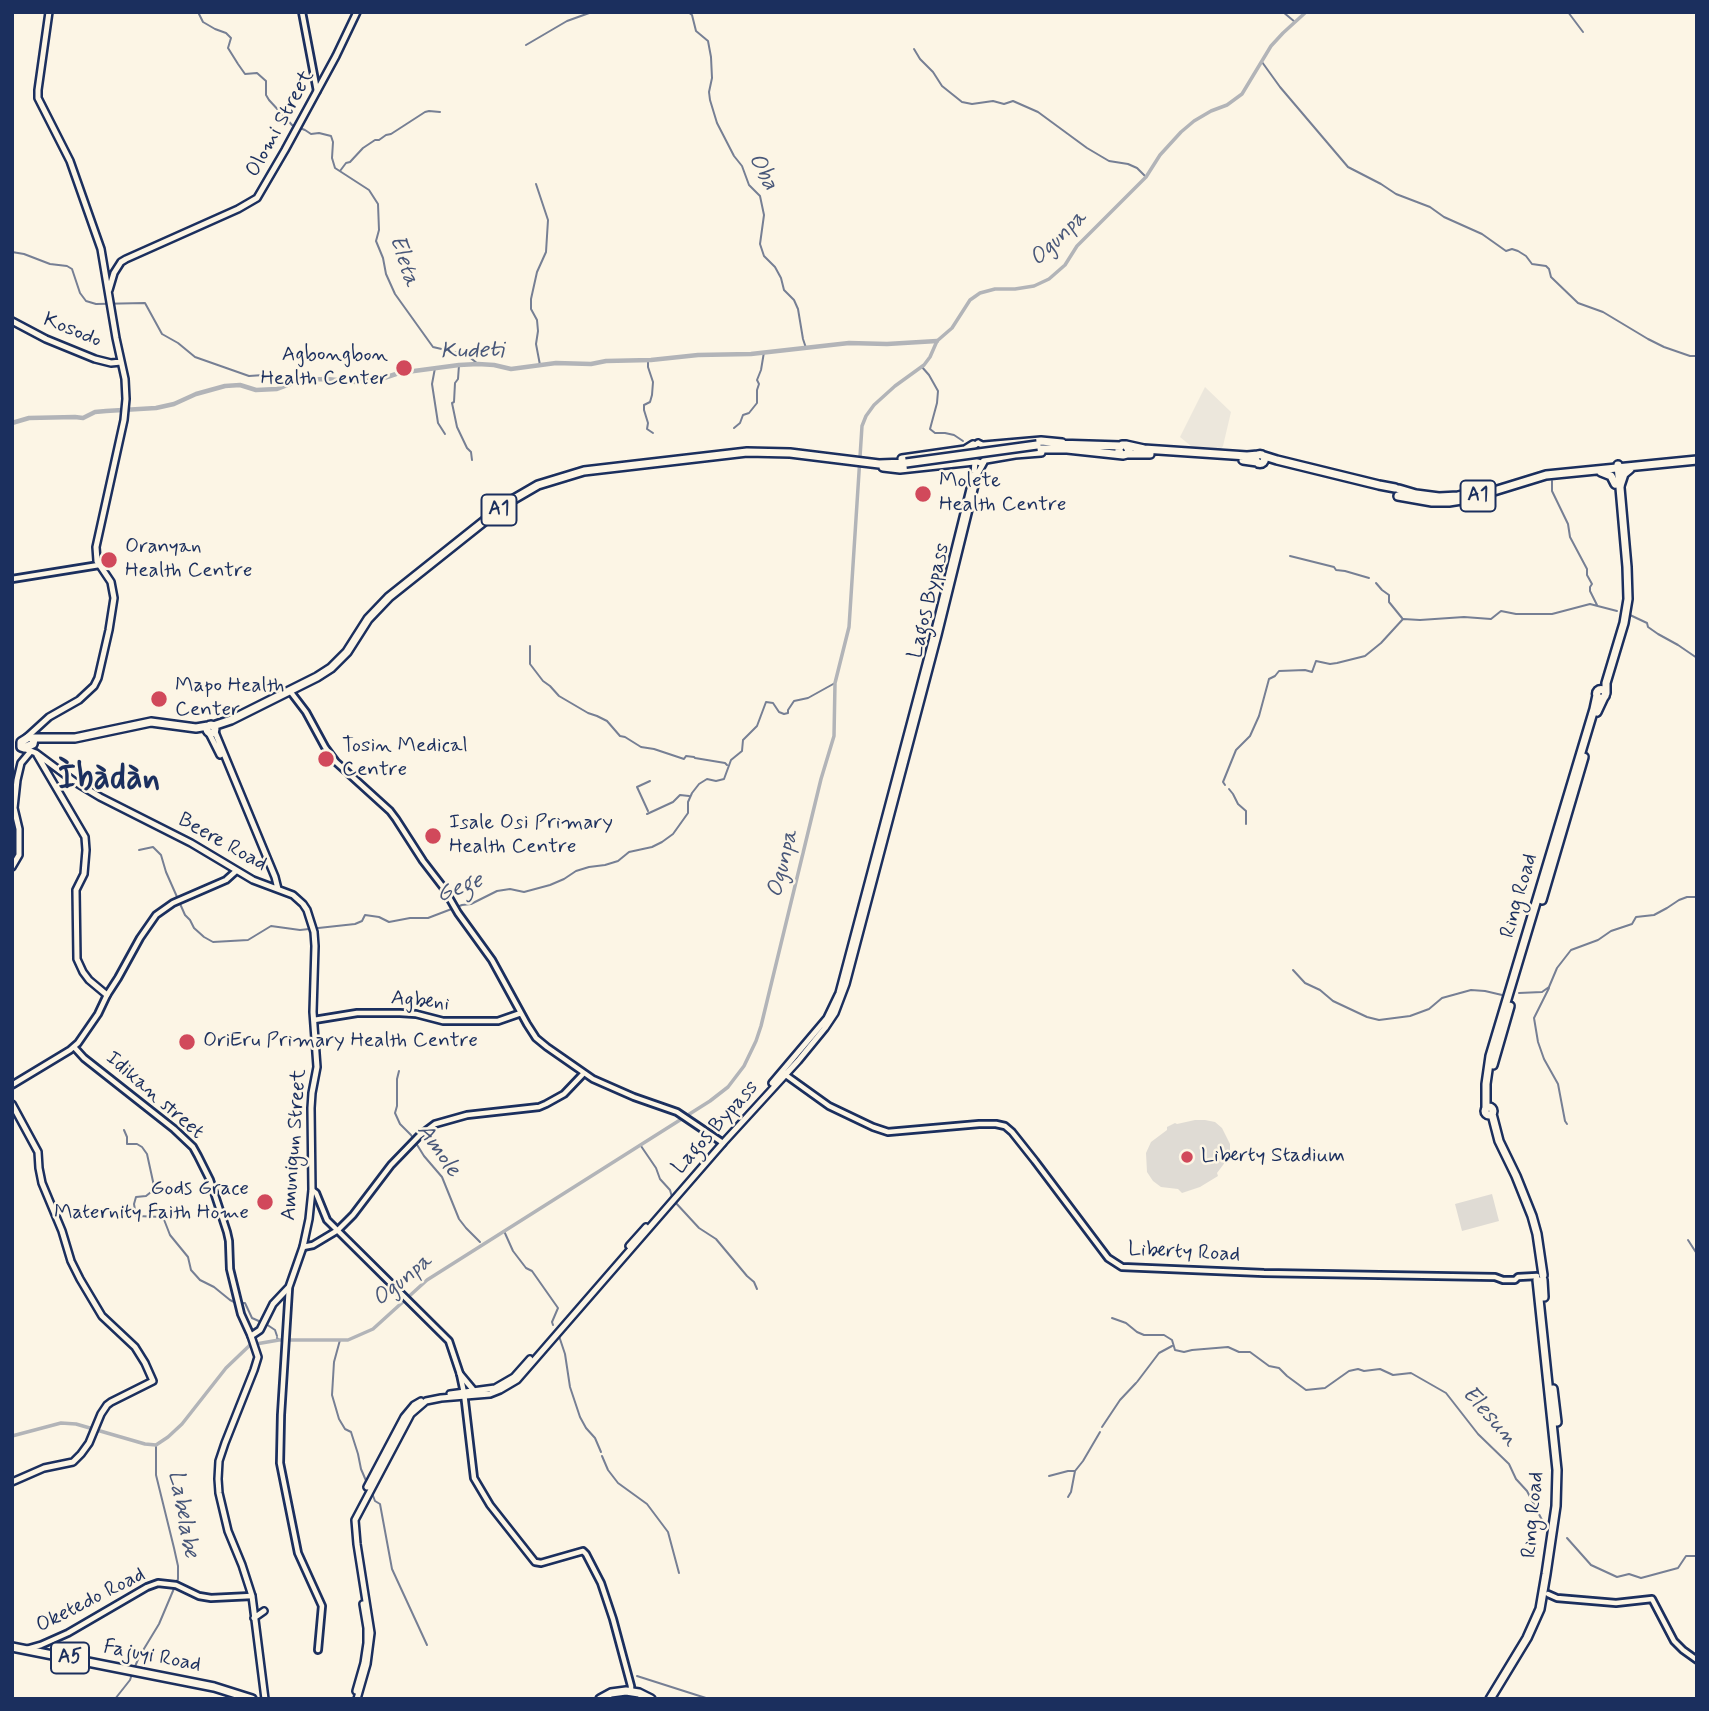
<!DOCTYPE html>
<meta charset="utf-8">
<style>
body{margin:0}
#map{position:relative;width:1709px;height:1711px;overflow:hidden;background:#fcf5e5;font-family:Mynerve,sans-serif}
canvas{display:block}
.frame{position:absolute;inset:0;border:14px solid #1b2f5e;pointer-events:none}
</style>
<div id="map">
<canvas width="1709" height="1711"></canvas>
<div class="frame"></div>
</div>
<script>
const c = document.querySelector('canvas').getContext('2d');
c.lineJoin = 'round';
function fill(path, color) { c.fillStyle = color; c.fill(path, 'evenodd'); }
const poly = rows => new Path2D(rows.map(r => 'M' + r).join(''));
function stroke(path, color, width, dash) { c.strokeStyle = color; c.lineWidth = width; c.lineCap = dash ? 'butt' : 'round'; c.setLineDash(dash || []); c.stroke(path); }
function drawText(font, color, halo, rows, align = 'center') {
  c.font = font + ' Mynerve,sans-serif'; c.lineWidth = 5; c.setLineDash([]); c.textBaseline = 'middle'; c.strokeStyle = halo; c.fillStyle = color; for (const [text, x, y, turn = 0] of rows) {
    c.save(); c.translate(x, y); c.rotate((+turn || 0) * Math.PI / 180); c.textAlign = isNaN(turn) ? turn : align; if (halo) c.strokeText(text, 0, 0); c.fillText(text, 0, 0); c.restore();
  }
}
fill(poly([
 [1205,387,1231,412,1223,446,1219,452,1197,451,1180,437]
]), '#ece7dc');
fill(poly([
 [1195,1120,1205,1120,1215,1122,1222,1128,1230,1144,1230,1153,1226,1161,1217,1173,1218,1176,1200,1187,1182,1193,1178,1189,1161,1187,1153,1181,1147,1172,1146,1153,1151,1142,1167,1130,1167,1127,1175,1123,1177,1124],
 [1492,1194,1499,1221,1462,1231,1455,1204]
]), '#dfdbd4');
stroke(poly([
 [198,12,203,22,215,29,226,33,231,38,228,48,238,64,245,74,257,73,266,81,266,95,269,100,292,125,305,130,311,134,319,133,331,136,333,142,332,158,335,168,369,190,378,204,379,230,376,241,383,258,386,274,395,294,433,347,467,355,478,364],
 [688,12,692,15,696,31,708,41,711,57,712,78,709,92,710,100,717,123,734,156,742,166,749,185,760,196,764,215,760,244,764,256,775,267,781,278,784,290,794,300,798,309,803,339,806,348],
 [1283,12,1295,22],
 [1568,12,1583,32],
 [526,45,567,21,592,12],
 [914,49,920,59,933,72,942,86,962,102,972,104,993,101,1004,104,1013,101,1038,112,1087,148,1109,161,1128,164,1137,168,1146,177],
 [1262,62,1280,87,1348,167,1381,184,1396,194,1430,207,1444,217,1482,234,1506,251,1512,249,1518,251,1526,256,1532,264,1546,266,1549,269,1551,277,1578,303,1603,312,1648,339,1664,347,1690,356,1697,356],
 [340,171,346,163,350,162,363,148,375,140,379,140,386,135,391,134,425,112,429,111,440,112],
 [536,184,548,220,546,252,537,272,531,299,531,309,537,320,538,331,536,344,540,365],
 [12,252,24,254,50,264,67,266,72,269,80,293,86,301,96,304,145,303,162,334,178,343,195,357,249,376,264,375,301,380],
 [648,360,648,367,653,382,652,395,650,402,644,405,644,410,648,423,647,429,653,433],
 [459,365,458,379,455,383,454,402,452,403,457,427,467,448,471,452,472,460],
 [922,367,929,375,938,391,937,403,930,429,935,433,945,433,954,435,963,441],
 [435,368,432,384,438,423,445,434],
 [734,428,740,423,743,415,749,413,757,403,757,390,759,384,757,380,761,370,764,352],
 [1552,481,1552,491,1568,524,1570,537,1587,569,1587,575,1592,584,1590,587,1590,591,1597,605],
 [1290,556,1334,567,1336,570,1345,571,1369,578],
 [1376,583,1382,590,1389,595,1389,602,1402,618],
 [1630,615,1647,623,1648,627,1658,634,1678,645,1697,658],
 [530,646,530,664,543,681,550,686,559,696,588,713,597,716,607,721,620,736,625,737,641,747,654,749,684,759,686,756,694,757,695,758,725,763,727,765],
 [1225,785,1223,782,1236,750,1250,736,1259,716,1269,679,1275,676,1279,671,1305,670,1312,672,1316,661,1330,664,1337,663,1365,656,1381,643,1403,619,1420,620,1464,617,1491,619,1501,611,1516,614,1552,614,1590,604,1617,611],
 [1229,789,1233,794,1238,804,1246,811,1246,824],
 [648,811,637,787,650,781],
 [647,814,673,802,680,795,689,796],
 [139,850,153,847,161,855,166,872,185,915,190,920,194,928,204,937,213,942,248,940,271,926,300,930,355,924,362,921,365,915,379,917,389,922,410,918,428,918,462,905,471,904,497,891,510,889,524,892,550,885,564,879,576,871,589,867,605,865,618,861,629,852,652,847,662,842,673,834,688,813,688,802,692,793,699,784,707,779,716,781,724,779,731,760,742,751,743,740,757,726,766,702,773,703,779,712,784,714,788,713,788,710,794,701,808,698,835,683],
 [1293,970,1305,983,1320,990,1333,1001,1367,1017,1379,1020,1410,1016,1429,1009,1442,998,1471,990,1485,991,1502,995],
 [1549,988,1534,1018,1538,1042,1544,1059,1558,1084,1565,1121,1567,1124],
 [1519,993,1542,992,1549,987,1557,968,1571,950,1598,940,1611,931,1632,924,1636,917,1654,915,1667,908,1679,900,1687,897,1697,897],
 [399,1071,397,1079,397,1106,395,1113,400,1124,411,1135,424,1156,442,1177,459,1219,466,1228,480,1242],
 [124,1130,127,1137,127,1144,137,1144,142,1147,147,1154,154,1186,151,1192,146,1196,136,1197,134,1204,136,1216,163,1217,170,1235,188,1257,191,1270,200,1280,214,1287,230,1300,236,1303,245,1303,252,1318,261,1322],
 [641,1146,656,1168,660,1179,670,1190,672,1197],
 [675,1202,699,1228,716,1239,747,1276,754,1282,757,1289],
 [504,1231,513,1251,526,1268,532,1271,558,1308,552,1322,553,1325],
 [1688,1240,1697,1254],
 [1112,1318,1126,1323,1137,1332,1144,1335,1164,1335,1172,1340,1175,1350,1184,1352,1192,1350,1228,1347,1239,1352,1250,1352,1269,1366,1279,1368,1287,1376,1306,1390,1325,1388,1349,1371,1358,1369,1364,1371,1380,1369,1393,1375,1411,1373,1446,1393,1478,1434,1509,1464,1516,1479,1527,1491,1542,1520],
 [266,1324,275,1330,277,1336],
 [559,1336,565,1354,570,1387,580,1417,586,1428,595,1438,601,1452],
 [277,1338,279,1340],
 [340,1340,334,1362,332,1395,339,1419,345,1429,351,1432,358,1454,361,1469,367,1483],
 [1137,1382,1159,1353,1172,1346],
 [1102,1427,1120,1400,1136,1383],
 [602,1456,608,1470,618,1483,647,1504,668,1532,679,1573],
 [1049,1476,1068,1471,1075,1471],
 [372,1493,375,1501,380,1504,392,1569,427,1645],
 [1068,1497,1071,1492,1075,1471,1083,1461,1100,1432],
 [1567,1538,1591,1565,1617,1577,1629,1574,1641,1578,1678,1568,1686,1556,1697,1556],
 [134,1669,139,1657,159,1624,178,1579,178,1566,174,1548,156,1475,156,1445],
 [637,1676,709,1699],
 [115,1699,130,1680,132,1674]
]), '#767f94', 2);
stroke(poly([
 [12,1436,61,1423,76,1424,145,1444,156,1445,168,1437,182,1424,226,1368,250,1345,279,1340,348,1340,373,1329,427,1280,710,1101,728,1087,744,1066,756,1041,761,1026,821,779,834,736,835,683,849,627,862,426,866,416,874,405,895,386,924,365,930,357,937,341,952,328,970,300,980,293,995,289,1015,289,1034,286,1049,279,1065,265,1077,246,1146,177,1160,155,1181,132,1194,121,1211,111,1227,105,1242,94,1271,46,1283,33,1306,12]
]), '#b2b4b8', 3.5);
stroke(poly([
 [12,423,29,418,75,417,83,418,95,412,106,411,156,408,174,404,196,394,225,386,240,385,256,390,277,389,301,380,327,379,356,382,381,379,399,373,459,365,478,364,494,365,511,369,556,363,591,364,606,361,651,360,698,355,751,354,849,343,887,344,937,341]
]), '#b2b4b8', 4.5);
const tertiary = poly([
 [302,12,317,91],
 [12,579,99,565],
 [290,691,306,712,325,747,336,762,390,811,396,819,423,861,443,887,458,913,492,960,527,1024,536,1038,547,1047,593,1079,634,1097,677,1112,723,1143],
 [314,1020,357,1013,400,1013,416,1014,443,1021,498,1021,521,1013],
 [74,1047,84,1058,174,1129,193,1147,198,1156,210,1180,227,1232,229,1241,230,1269,241,1314,251,1336],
 [783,1073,829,1106,873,1127,888,1132,979,1124,996,1124,1005,1126,1012,1132,1035,1161,1108,1258,1122,1267,1264,1273,1495,1277,1503,1280,1515,1280,1518,1277,1537,1276],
 [12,1085,70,1050,78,1043,98,1014,107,995,118,978,140,938,156,915,173,903,226,880,236,871],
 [312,1190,316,1193,327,1220,449,1341,460,1374,464,1393,474,1478,490,1505,535,1562,541,1563,583,1551,586,1554,601,1583,613,1619,631,1686,631,1692],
 [303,1247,313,1245,338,1230,353,1215,391,1165,419,1136,435,1124,467,1115,539,1107,546,1104,564,1094,584,1073],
 [289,1288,281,1415,280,1463,298,1553,322,1606,318,1650],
 [1548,1594,1557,1598,1616,1603,1652,1599,1674,1641,1683,1650,1697,1660],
 [27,1649,41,1645,68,1633,147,1587,158,1583,176,1585,199,1596,211,1598,252,1596]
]);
const secondary = poly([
 [109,290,114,273,121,262,126,259,238,209,257,198,285,150,336,56,357,12],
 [12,321,46,339,95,359,111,363,121,362],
 [978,443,984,446,987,451,986,459,981,463,974,461,971,454,972,447,978,443],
 [215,732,275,877,278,889],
 [209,733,220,755],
 [26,738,49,717,79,700,94,686,98,678,109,630,114,598,111,582,97,561,96,547,124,420,126,399,125,379,116,338,101,249,70,161,38,98,38,90,49,12],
 [23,748,36,753,75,782,100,797,191,843,253,880,293,895,303,904,307,910,314,932,315,946,313,1012,317,1067,312,1093,311,1108,312,1190,309,1219,303,1247,289,1287,273,1304,260,1330,251,1336,258,1357,254,1370,225,1443,219,1461,218,1479,219,1493,228,1531,242,1565,252,1596,265,1699],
 [37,755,85,837,86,850,84,874,76,890,77,959,83,972,89,980,107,995],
 [12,867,19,855,19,829,14,808,17,780,21,763,31,751],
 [772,1083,827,1018,839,993,934,634,974,473,975,462],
 [12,1104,38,1152,39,1168,42,1183,62,1231,71,1261,80,1279,102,1316,135,1347,145,1363,153,1381,111,1402,107,1405,101,1414,89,1443,81,1454,73,1462,44,1468,12,1482],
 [629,1246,646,1227],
 [460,1374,475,1392],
 [450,1394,495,1388,514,1377,530,1359],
 [367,1487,404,1417,414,1405,421,1401],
 [254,1618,264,1611],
 [356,1691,364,1663,367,1643,367,1628,363,1604],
 [357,1699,367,1664,371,1633,357,1544,355,1520,411,1414,426,1401,441,1398,490,1394,500,1390,517,1380,723,1143,798,1061,825,1028,835,1013,846,984,938,635,978,473,984,462]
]);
const primary = poly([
 '1596.5 694a4.5 4.5 0 1 1 9 0a4.5 4.5 0 1 1-9 0Z',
 [1606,693,1606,683,1624,623,1628,599,1627,567,1618,465],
 [1597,712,1604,697],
 [1542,900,1584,757],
 [1493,1065,1510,1006],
 '1485 1111a4 4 0 1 1 8 0a4 4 0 1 1-8 0Z',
 [1486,1108,1486,1084,1490,1056,1594,709,1597,695],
 [1492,1114,1499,1141,1516,1176,1532,1216,1537,1234,1543,1275],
 [1543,1280,1544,1297],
 [1553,1389,1557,1422],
 [1490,1699,1527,1638,1540,1609,1546,1574,1556,1506,1557,1470,1537,1280]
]);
const trunk = poly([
 [1056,444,1121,446],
 [1126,445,1144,449,1247,456,1258,455],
 [984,446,1041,441,1062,443],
 [1037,449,1067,449,1123,455,1127,454,1129,451,1126,445,1122,445,1119,448,1119,451,1121,454],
 [1127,454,1150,454],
 '1255.5 459a4.5 4.5 0 1 1 9 0a4.5 4.5 0 1 1-9 0Z',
 [1261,455,1277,460,1379,485,1395,488],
 [902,459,965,450,973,445],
 [986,459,1015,454,1041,452],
 [1243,460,1257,462],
 [883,467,900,469,974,461],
 [1601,472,1611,476,1615,484],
 [1620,486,1624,474,1630,469],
 [1399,489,1416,494,1439,497,1458,496,1479,491],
 [1398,496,1432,502,1449,502,1468,499,1546,475,1697,460],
 '207 729a4 4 0 1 1 8 0a4 4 0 1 1-8 0Z',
 [213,726,231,720,317,677,331,668,347,652,368,619,389,597,507,503,538,485,584,471,747,452,790,453,879,464,906,463],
 [29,737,34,739,33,744,24,748,21,747,21,742,29,737],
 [32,738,75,738,151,722,196,728,208,726],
 [12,1647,214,1687,252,1699],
 [600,1699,611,1693,626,1691,639,1693,651,1699]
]);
stroke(tertiary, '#1b2f5e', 10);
stroke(secondary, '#1b2f5e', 10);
stroke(primary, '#1b2f5e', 12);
stroke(trunk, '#1b2f5e', 12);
stroke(tertiary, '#fcf5e5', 4.5);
stroke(secondary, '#fcf5e5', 5);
stroke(primary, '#fcf5e5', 7);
stroke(trunk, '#fcf5e5', 7);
const trunkBridge = poly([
 [906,463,1037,445]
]);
stroke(trunkBridge, '#1b2f5e', 12, []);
stroke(trunkBridge, '#fcf5e5', 7);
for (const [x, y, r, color] of [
 [404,368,9,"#d1495b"],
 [923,494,9,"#d1495b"],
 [109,560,9,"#d1495b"],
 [159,699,9,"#d1495b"],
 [326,759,9,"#d1495b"],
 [433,836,9,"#d1495b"],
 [187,1042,9,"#d1495b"],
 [1187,1157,7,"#d1495b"],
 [265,1202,9,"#d1495b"]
]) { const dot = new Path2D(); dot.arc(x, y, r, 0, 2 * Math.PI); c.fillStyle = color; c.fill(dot); stroke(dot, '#fcf5e5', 2.5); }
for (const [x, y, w] of [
 [1478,496,35],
 [499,510,35],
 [70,1658,38]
]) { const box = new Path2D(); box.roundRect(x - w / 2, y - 15.5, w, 31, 5); c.fillStyle = '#fcf5e5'; c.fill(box); stroke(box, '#1b2f5e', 2); }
drawText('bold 19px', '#1b2f5e', null, [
 ["A1",1478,496],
 ["A1",499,510],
 ["A5",70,1658]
]);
drawText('21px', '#1b2f5e', '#fcf5e5', [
 ["Olomi Street",281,124,-61],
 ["Kosodo",72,331,22],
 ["Lagos Bypass",930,601,-76],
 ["Beere Road",222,843,29],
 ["Ring Road",1520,896,-74],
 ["Agbeni",420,1002,6],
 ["Idikan street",154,1096,41],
 ["Lagos Bypass",716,1128,-48],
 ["Amunigun Street",295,1145,-86],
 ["Liberty Road",1184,1253,3],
 ["Ring Road",1534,1515,-85],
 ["Oketedo Road",91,1601,-27],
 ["Fajuyi Road",152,1657,11]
]);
drawText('21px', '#1b2f5e', '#fcf5e5', [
 ["Agbongbon",388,356,"right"],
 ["Health Center",388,380,"right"],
 ["Molete",939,482],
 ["Health Centre",939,506],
 ["Oranyan",125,548],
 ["Health Centre",125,572],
 ["Mapo Health",175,687],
 ["Center",175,711],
 ["Tosin Medical",342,747],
 ["Centre",342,771],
 ["Isale Osi Primary",449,824],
 ["Health Centre",449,848],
 ["OriEru Primary Health Centre",203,1042],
 ["Liberty Stadium",1201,1157],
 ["Gods Grace",249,1190,"right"],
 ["Maternity Faith Home",249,1214,"right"]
], 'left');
drawText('italic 23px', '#485779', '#fcf5e5', [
 ["Oba",762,172,62],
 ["Ogunpa",1059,239,-44],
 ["Eleta",403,261,72],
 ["Kudeti",472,352,-1],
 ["Ogunpa",784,864,-76],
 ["Gege",460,889,-21],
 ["Amole",438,1151,55],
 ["Ogunpa",403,1281,-39],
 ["Elesun",1489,1417,48],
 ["Labelabe",182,1514,80]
]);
drawText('bold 35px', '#1b2f5e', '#fcf5e5', [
 ["Ìbàdàn",109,781]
]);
</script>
